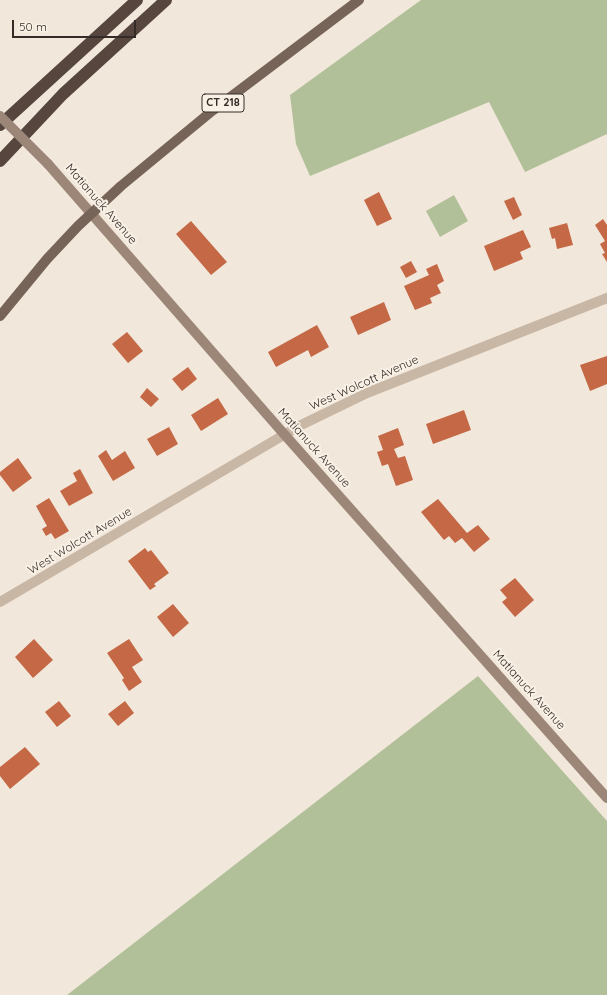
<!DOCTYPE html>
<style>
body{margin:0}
#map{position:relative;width:607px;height:995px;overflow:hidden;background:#f1e7da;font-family:Quicksand,sans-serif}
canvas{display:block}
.scale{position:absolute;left:12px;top:20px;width:124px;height:18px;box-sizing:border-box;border:2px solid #352c27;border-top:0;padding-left:5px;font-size:12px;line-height:14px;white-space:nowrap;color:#352c27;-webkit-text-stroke:3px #f9f1e6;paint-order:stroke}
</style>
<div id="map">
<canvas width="607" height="995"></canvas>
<div class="scale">50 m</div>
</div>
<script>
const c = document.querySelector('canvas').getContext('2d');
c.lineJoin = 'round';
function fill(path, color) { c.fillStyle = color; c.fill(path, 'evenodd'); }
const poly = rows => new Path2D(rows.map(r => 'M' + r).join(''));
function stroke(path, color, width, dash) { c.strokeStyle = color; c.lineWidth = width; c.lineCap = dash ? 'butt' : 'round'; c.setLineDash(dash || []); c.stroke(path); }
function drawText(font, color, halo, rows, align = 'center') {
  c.font = font + ' Quicksand,sans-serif'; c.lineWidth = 4; c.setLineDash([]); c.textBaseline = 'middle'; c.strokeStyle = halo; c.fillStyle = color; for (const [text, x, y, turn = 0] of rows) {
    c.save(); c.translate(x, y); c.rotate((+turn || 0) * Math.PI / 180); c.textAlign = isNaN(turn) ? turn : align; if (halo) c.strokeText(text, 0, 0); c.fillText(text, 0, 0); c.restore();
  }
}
fill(poly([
 [421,0,607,0,607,134,525,172,489,102,310,176,296,144,290,95],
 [454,195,468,221,440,237,426,211],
 [478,676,607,821,607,995,67,995]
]), '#b2c09a');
fill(poly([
 [379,192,392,219,377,226,364,200],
 [514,197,522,215,513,220,504,201],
 [603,219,607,225,607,262,602,254,605,253,600,244,605,241,595,225],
 [191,221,227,262,211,275,176,234],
 [567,223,573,245,557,249,555,238,552,239,549,228],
 [523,230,531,247,520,252,523,259,494,271,484,246],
 [411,261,417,272,406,278,400,267],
 [437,264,444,281,437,285,441,293,430,298,432,303,415,310,404,286,429,275,426,269],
 [384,302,391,320,358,335,350,317],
 [317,325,329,347,311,357,308,350,276,367,268,352],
 [127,332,143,351,128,363,112,344],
 [607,356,607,384,590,391,580,365],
 [188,367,197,379,182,391,172,379],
 [147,388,159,399,151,407,140,397],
 [218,398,228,414,201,431,191,415],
 [464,410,471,430,433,444,426,424],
 [169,427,178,444,157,456,147,439],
 [398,428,404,445,394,449,398,458,405,456,413,480,396,486,388,464,382,466,377,452,383,450,378,436],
 [106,450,112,460,125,451,135,468,113,481,98,456],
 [18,458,32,478,13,492,0,475,0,472],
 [80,469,93,493,69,506,60,491,77,481,73,473],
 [49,498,69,531,55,539,51,533,46,536,42,529,47,526,36,506],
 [438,499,467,533,478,525,490,539,474,552,462,538,455,543,449,536,444,540,421,512],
 [145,548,148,552,151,550,169,573,154,584,156,586,150,590,128,561],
 [515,578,534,600,515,617,502,602,507,598,500,590],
 [173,604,189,623,173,637,157,617],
 [34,639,53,660,33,678,15,657],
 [129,639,143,660,132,667,142,682,129,691,122,680,124,678,107,653],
 [59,701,71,716,57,727,45,712],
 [125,701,134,713,118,726,108,714],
 [25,747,40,764,10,789,0,776,0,767]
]), '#c46845');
stroke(poly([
 [0,602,299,426,367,393,607,298]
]), '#c9b7a6', 10);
stroke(poly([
 [48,164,284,434,607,798]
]), '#9c8678', 10);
stroke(poly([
 [0,316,47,259,78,226,121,186,212,111,359,0]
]), '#776458', 10);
stroke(poly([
 [0,125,137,0],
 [0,161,63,94,166,0]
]), '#56463e', 12);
stroke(poly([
 [0,116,48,164]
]), '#9c8678', 10);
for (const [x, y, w] of [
 [223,103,42]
]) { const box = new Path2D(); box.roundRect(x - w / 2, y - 9, w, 18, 3); c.fillStyle = '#f9f1e6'; c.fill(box); stroke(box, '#352c27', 1); }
drawText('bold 11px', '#352c27', null, [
 ["CT 218",223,103]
]);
drawText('12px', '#352c27', '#f9f1e6', [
 ["Matianuck Avenue",101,204,49],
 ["West Wolcott Avenue",364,383,-24],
 ["Matianuck Avenue",314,448,48],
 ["West Wolcott Avenue",80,541,-31],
 ["Matianuck Avenue",529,690,48]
]);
</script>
